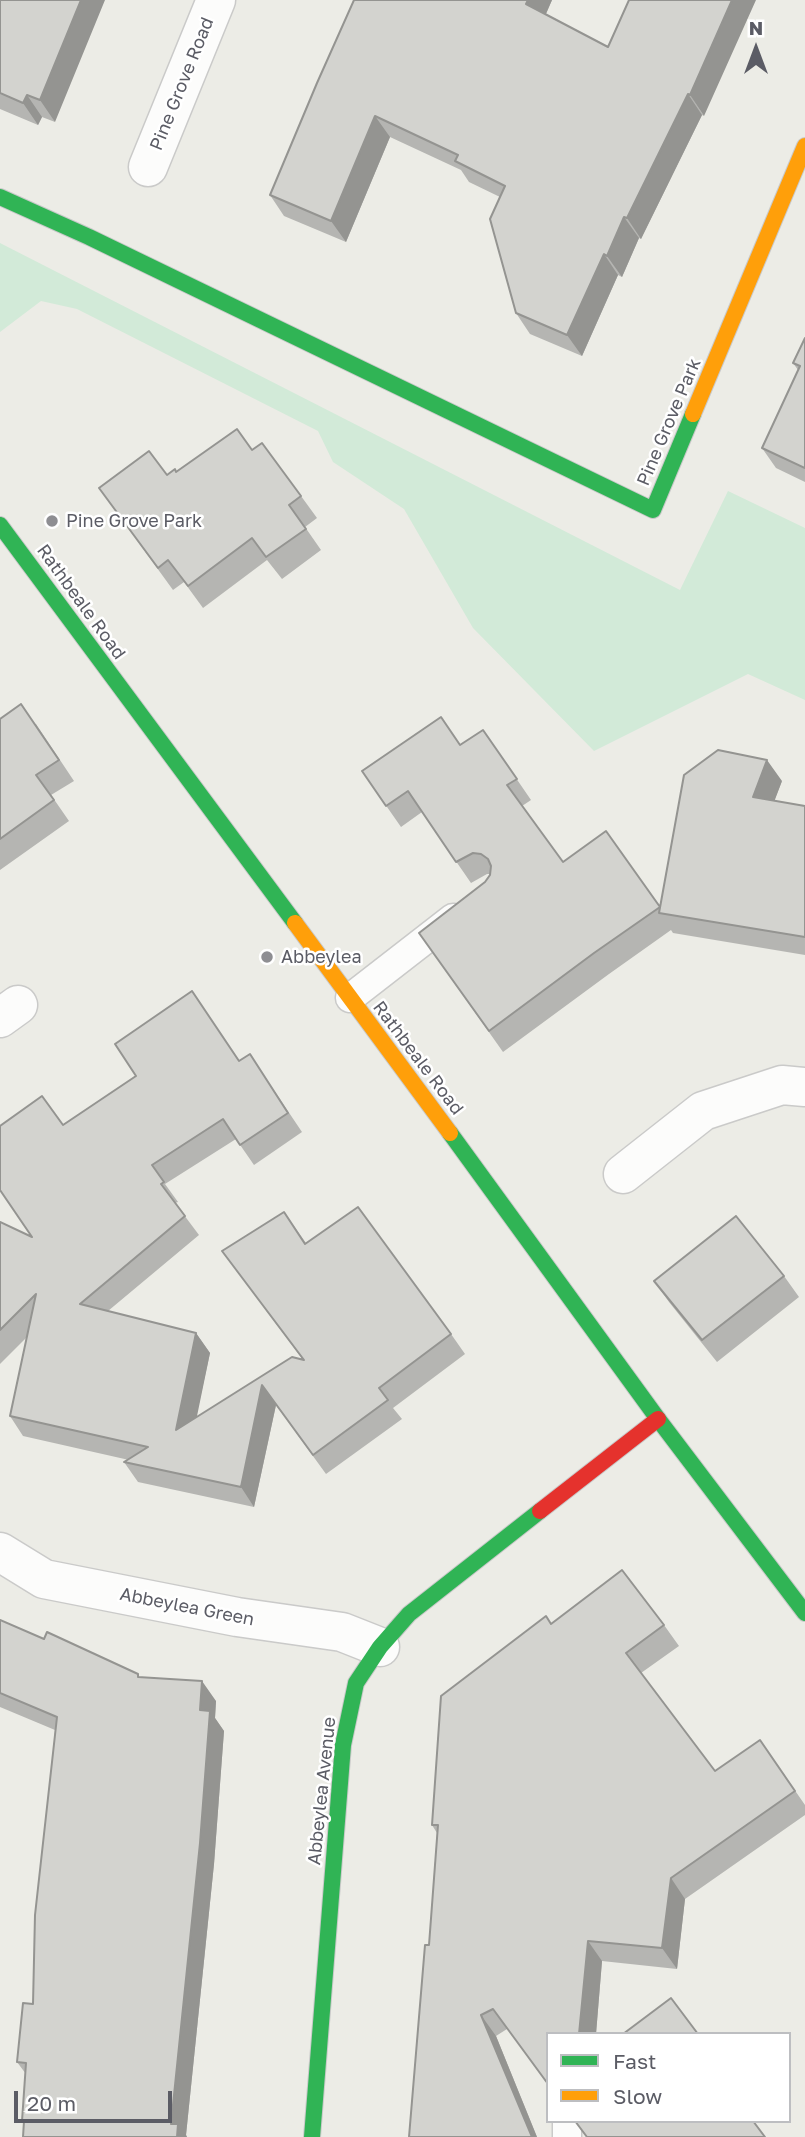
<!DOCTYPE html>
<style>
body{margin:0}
#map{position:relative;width:805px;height:2137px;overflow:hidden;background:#ecece6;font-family:"Golos Text",sans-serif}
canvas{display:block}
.legend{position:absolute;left:546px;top:2032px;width:245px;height:91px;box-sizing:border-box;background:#fff;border:2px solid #bdbec1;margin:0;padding:9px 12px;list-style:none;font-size:21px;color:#5b5c65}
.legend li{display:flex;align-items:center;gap:14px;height:35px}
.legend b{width:35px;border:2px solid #bdbec1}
.north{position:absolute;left:721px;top:14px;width:70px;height:70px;-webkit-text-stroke:5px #fff;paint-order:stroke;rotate:0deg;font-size:19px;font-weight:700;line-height:28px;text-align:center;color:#5b5c65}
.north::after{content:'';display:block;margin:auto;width:24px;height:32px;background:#5b5c65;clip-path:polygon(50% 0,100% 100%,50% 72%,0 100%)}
.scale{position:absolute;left:14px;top:2091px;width:158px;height:32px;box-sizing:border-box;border:4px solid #5b5c65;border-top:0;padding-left:9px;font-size:21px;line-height:24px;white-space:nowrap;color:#5b5c65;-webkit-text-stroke:5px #fff;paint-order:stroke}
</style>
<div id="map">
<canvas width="805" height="2137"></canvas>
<ul class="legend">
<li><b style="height:9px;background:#30b455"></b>Fast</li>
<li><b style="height:9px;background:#ff9f0a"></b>Slow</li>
</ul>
<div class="north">N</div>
<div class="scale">20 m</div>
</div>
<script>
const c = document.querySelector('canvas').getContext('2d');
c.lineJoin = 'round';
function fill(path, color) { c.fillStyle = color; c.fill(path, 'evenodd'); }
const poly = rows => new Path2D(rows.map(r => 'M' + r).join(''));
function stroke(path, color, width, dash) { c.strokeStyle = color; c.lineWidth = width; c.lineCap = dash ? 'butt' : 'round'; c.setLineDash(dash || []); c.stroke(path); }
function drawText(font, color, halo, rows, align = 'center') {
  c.font = font + ' "Golos Text",sans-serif'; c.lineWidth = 5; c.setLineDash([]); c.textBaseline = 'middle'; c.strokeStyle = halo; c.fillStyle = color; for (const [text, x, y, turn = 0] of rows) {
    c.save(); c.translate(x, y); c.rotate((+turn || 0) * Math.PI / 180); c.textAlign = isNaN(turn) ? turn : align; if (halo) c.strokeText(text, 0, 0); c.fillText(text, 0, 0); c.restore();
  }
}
fill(poly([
 [0,243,680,590,728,491,805,528,805,700,748,674,594,751,473,628,404,509,333,462,318,431,77,309,41,301,0,332]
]), '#d2ead8');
const lane = poly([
 [350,998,453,918],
 [567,2121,567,2137]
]);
const street = poly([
 [148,167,216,0],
 [0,1018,18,1005],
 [623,1174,703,1111,782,1085,805,1087],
 [0,1552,44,1579,237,1617,342,1632,380,1647]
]);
const fast = poly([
 [0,197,89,237,653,510,693,414],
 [0,525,295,923],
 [450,1133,658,1419,805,1613],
 [312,2137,343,1745,356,1683,380,1647,409,1614,540,1511]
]);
const slow = poly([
 [693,414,805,146],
 [295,923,450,1133]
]);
const jam = poly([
 [540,1511,658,1419]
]);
stroke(lane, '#cacac9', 31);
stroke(street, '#cacac9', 41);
stroke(fast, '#c9c9c9', 18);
stroke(slow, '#c9c9c9', 18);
stroke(jam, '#c9c9c9', 18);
stroke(lane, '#fcfcfb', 28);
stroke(street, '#fcfcfb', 38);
stroke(fast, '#30b455', 16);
stroke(slow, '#ff9f0a', 16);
stroke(jam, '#e5322d', 16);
fill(poly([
 [0,0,55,122,42,117,38,125,0,109],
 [354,0,552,0,546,14,608,47,629,0,704,116,702,115,641,239,639,238,622,277,618,275,582,356,530,334,516,313,500,197,469,182,461,170,390,137,346,242,284,216,270,195],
 [805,338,805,482,776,468,762,448,798,370,793,363],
 [252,450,301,496,317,518,305,527,321,550,282,579,267,560,203,608,184,582,173,590,99,488,167,475],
 [0,719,36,724,74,781,51,795,69,821,0,870],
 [483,730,531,800,522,806,563,862,660,908,782,781,774,801,805,806,805,955,673,933,671,930,609,974,503,1052,419,933,485,882,490,874,487,874,471,883,422,812,401,827,362,771,460,745],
 [240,1061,263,1074,302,1132,254,1165,236,1139,165,1184,178,1202,175,1203,199,1235,108,1311,196,1333,210,1353,196,1417,303,1360,222,1251,284,1212,306,1243,451,1334,465,1354,393,1408,402,1419,326,1474,276,1405,254,1507,138,1482,124,1462,129,1460,23,1436,10,1416,27,1337,0,1364,0,1222,32,1237,63,1125],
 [784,1276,799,1297,717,1362,669,1302,654,1281],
 [0,1620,44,1639,140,1677,216,1701,215,1718,224,1731,214,1864,186,2135,187,2137,23,2137,24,2124,22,2121,26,2074,17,2062,33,2004,55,1730,0,1707],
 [551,1624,664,1625,679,1646,641,1673,715,1771,760,1740,805,1805,805,1815,685,1899,677,1969,602,1961,596,2034,548,2034,507,2029,496,2036,537,2137,409,2137,429,1945,437,1833,432,1825]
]), '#b5b5b2');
fill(poly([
 [81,0,105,0,55,122,40,100],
 [528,0,552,0,541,25,526,4],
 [732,0,756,0,704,116,690,95],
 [688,94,702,115,641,239,627,218],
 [27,95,42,117,38,125,23,103],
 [375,116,390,137,346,242,331,221],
 [624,217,639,238,622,277,607,256],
 [604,254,618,275,582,356,567,335],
 [767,760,782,781,768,818,753,797],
 [196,1333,210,1353,190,1450,176,1430],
 [262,1385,276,1405,254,1507,241,1487],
 [202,1681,216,1701,215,1718,224,1731,214,1864,186,2135,187,2137,177,2137,171,2124],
 [671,1878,685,1899,677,1969,662,1948],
 [588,1941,602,1961,596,2034,579,2034],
 [481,2015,496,2036,537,2137,532,2137]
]), '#949491');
const building = poly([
 [0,0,81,0,40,100,27,95,23,103,0,93,0,0],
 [354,0,528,0,526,4,608,47,629,0,732,0,690,95,688,94,627,218,624,217,607,256,604,254,567,335,516,313,490,219,505,186,455,161,458,155,375,116,331,221,270,195,317,83,354,0],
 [805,338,805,468,762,448,800,366,793,363,805,338],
 [237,429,252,450,262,443,301,496,289,505,306,529,266,557,252,538,188,586,168,560,158,568,99,488,149,451,167,475,175,469,176,472,237,429],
 [21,704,59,760,36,775,54,800,0,839,0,719,21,704],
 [441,717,460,745,483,730,517,779,507,785,563,862,606,831,660,907,594,953,489,1031,419,933,485,882,490,875,491,866,488,859,481,854,473,853,456,862,408,791,386,806,362,771,441,717],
 [718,750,767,760,753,797,805,806,805,937,659,913,684,775,718,750],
 [192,991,239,1061,250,1054,288,1113,240,1145,223,1119,152,1165,164,1182,161,1184,185,1216,80,1304,196,1333,176,1430,292,1357,304,1360,222,1251,284,1212,305,1244,358,1207,451,1334,379,1388,388,1400,313,1455,262,1385,241,1487,124,1462,148,1447,10,1416,36,1294,0,1330,0,1222,32,1237,0,1190,0,1126,42,1096,63,1125,136,1076,115,1044,192,991],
 [736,1216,784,1276,702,1340,654,1281,736,1216],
 [622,1570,664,1625,626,1653,715,1771,760,1740,795,1791,671,1878,662,1948,588,1941,579,2034,548,2034,548,2084,493,2009,481,2015,532,2137,409,2137,425,1945,429,1945,438,1825,432,1825,441,1696,546,1616,551,1624,622,1570],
 [0,1620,44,1639,47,1632,138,1674,138,1677,202,1681,200,1710,210,1711,200,1843,171,2124,178,2124,177,2137,23,2137,24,2121,22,2121,26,2063,17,2062,23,2003,33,2004,35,1915,57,1717,0,1693,0,1620],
 [671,1998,698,2034,623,2034,671,1998],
 [575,2121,753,2121,765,2137,587,2137,575,2121]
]);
fill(building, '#d3d3cf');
stroke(building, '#949491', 2);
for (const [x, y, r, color] of [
 [52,521,7,"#8e8e92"],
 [267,957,7,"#8e8e92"]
]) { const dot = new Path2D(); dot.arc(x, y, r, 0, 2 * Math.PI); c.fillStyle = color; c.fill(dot); stroke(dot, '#fff', 2.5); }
drawText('18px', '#5b5c65', '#fff', [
 ["Pine Grove Road",182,84,-68],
 ["Pine Grove Park",669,422,-67],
 ["Rathbeale Road",81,602,54],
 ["Rathbeale Road",418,1058,53],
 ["Abbeylea Green",187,1607,11],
 ["Abbeylea Avenue",322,1791,-84]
]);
drawText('18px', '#5b5c65', '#fff', [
 ["Pine Grove Park",66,521],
 ["Abbeylea",281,957]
], 'left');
</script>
